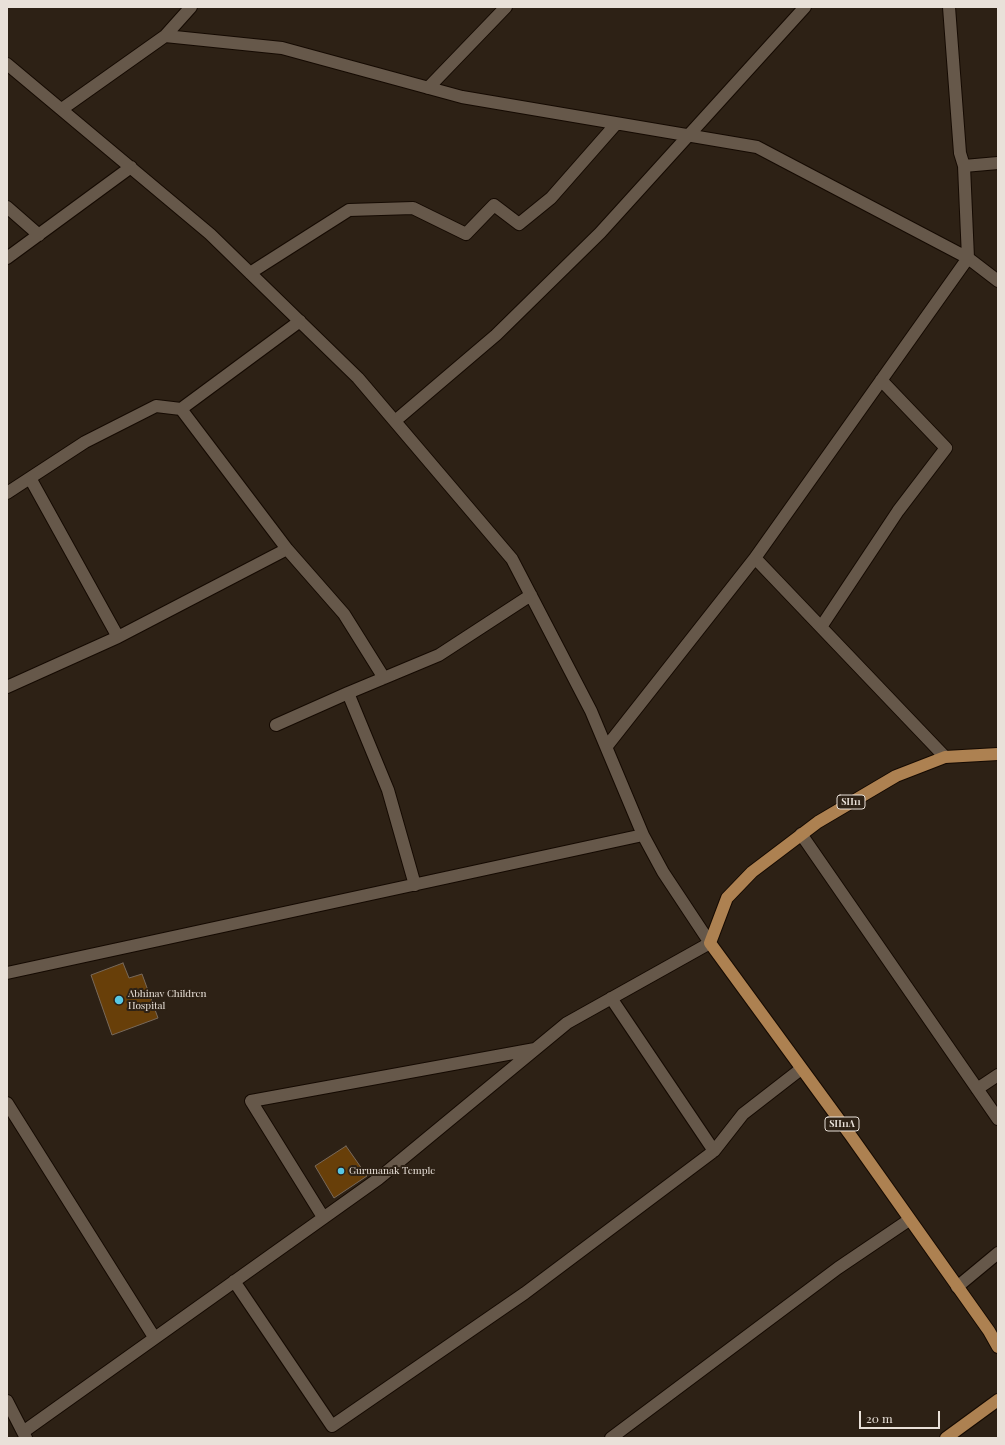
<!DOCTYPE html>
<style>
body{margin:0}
#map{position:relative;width:1005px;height:1445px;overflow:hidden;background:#2d2115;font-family:"Playfair Display",serif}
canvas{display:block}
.frame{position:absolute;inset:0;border:8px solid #e9e1d9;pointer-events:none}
.scale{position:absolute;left:859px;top:1411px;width:81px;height:18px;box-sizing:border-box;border:2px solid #e9e1d9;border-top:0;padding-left:5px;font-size:12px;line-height:14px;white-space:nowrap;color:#e9e1d9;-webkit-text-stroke:3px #2d2115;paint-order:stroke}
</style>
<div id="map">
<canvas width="1005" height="1445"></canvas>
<div class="frame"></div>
<div class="scale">20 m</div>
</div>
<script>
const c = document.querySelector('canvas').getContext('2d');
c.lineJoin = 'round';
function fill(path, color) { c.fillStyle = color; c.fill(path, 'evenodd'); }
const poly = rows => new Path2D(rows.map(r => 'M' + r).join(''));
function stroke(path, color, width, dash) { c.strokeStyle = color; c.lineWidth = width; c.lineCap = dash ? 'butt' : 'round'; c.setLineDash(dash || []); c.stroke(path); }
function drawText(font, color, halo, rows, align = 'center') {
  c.font = font + ' "Playfair Display",serif'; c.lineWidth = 4; c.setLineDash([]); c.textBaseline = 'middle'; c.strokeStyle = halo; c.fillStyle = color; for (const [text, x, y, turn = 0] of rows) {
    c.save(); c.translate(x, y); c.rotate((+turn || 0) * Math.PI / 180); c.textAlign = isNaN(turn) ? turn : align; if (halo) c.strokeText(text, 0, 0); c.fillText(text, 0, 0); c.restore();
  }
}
const building = poly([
 [123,963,129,978,142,974,158,1018,112,1035,91,975,123,963],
 [346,1146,367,1176,334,1198,315,1166,346,1146]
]);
fill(building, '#683f09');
stroke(building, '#78695b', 1);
const minor = poly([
 [949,7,960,153,964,166,968,258,998,281],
 [165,36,191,7],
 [7,64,210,234,358,378,512,559,591,711,643,835,663,872,710,943,567,1023,378,1179,23,1432],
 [428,88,506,7],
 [62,109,165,36,282,48,462,97,757,147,968,258,755,558],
 [964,166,998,163],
 [7,207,39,235],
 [7,258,131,167],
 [250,273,349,210,413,208,466,234,494,205,519,224,551,198,616,124],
 [395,421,496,335,600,233,805,7],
 [30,478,118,637],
 [7,493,85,442,156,406,181,409],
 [287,549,344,614,384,678],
 [821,627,898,511,946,448,881,380],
 [7,687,118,637,287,549,181,409,300,321],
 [276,725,348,693],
 [607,746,755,558,945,757],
 [801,834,998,1119],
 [415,885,388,790,348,693,439,655,531,595],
 [7,973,643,835],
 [977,1089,998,1075],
 [7,1103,154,1337],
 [714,1151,743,1114,801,1069],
 [323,1217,251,1101,535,1049],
 [234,1281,332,1426,525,1293,714,1151,611,998],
 [957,1287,998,1253],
 [7,1401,26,1438],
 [611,1438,838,1268,909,1220]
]);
const major = poly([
 [998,754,945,757,896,776,818,822,752,872,727,898,710,943,851,1136,989,1331,998,1347],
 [946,1438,998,1400]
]);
stroke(minor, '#150a02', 14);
stroke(major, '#150a02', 14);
stroke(minor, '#66584a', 12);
stroke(major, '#ad8151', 12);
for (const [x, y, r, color] of [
 [119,1000,5,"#58c8e4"],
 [341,1171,4,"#58c8e4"]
]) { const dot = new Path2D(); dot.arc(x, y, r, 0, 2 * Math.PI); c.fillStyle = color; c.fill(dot); stroke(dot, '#2d2115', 1.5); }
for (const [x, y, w] of [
 [851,802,28],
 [842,1124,34]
]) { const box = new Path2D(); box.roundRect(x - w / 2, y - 7, w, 14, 3); c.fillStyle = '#2d2115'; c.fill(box); stroke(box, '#e9e1d9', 1); }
drawText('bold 9px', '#e9e1d9', null, [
 ["SH11",851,802],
 ["SH11A",842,1124]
]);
drawText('10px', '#e9e1d9', '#2d2115', [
 ["Abhinav Children",128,994],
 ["Hospital",128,1006],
 ["Gurunanak Temple",349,1171]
], 'left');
</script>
